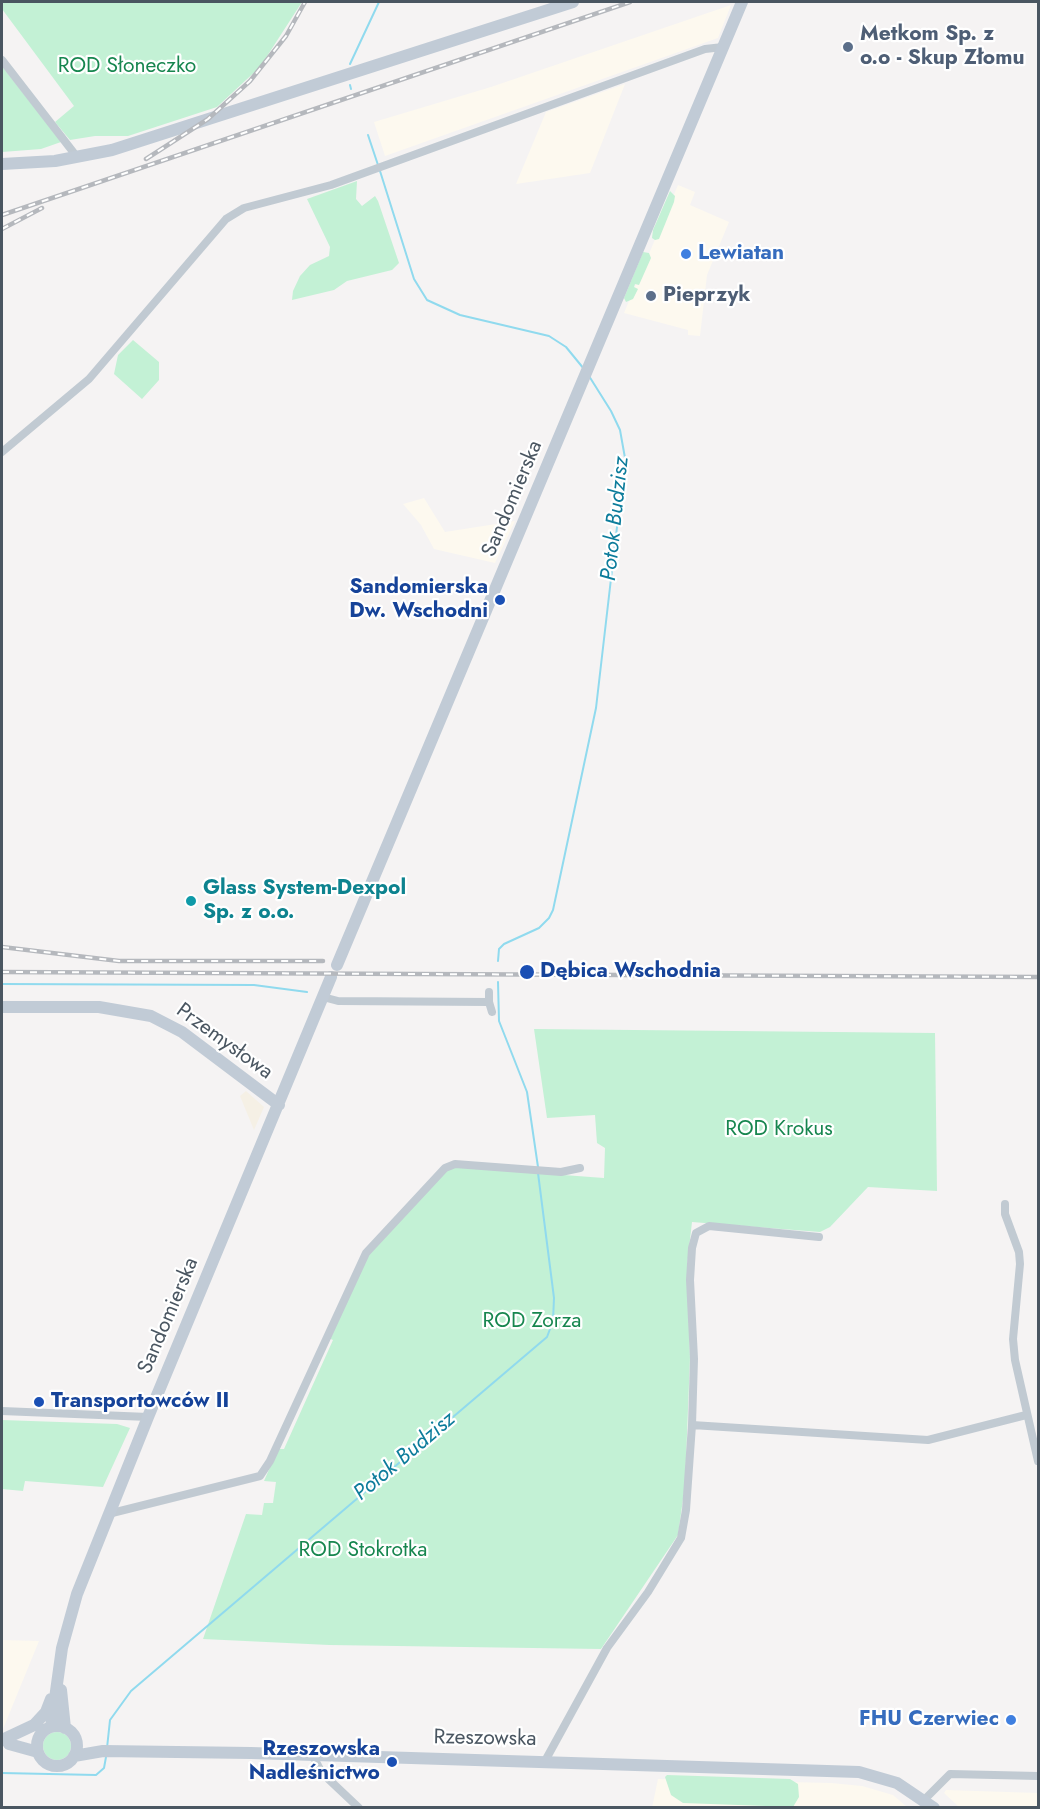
<!DOCTYPE html>
<meta charset="utf-8">
<style>
body{margin:0}
#map{position:relative;width:1040px;height:1809px;overflow:hidden;background:#f5f3f3;font-family:Jost,sans-serif}
canvas{display:block}
.frame{position:absolute;inset:0;border:3px solid #4a5661;pointer-events:none}
</style>
<div id="map">
<canvas width="1040" height="1809"></canvas>
<div class="frame"></div>
</div>
<script>
const c = document.querySelector('canvas').getContext('2d');
c.lineJoin = 'round';
function fill(path, color) { c.fillStyle = color; c.fill(path, 'evenodd'); }
const poly = rows => new Path2D(rows.map(r => 'M' + r).join(''));
function stroke(path, color, width, dash) { c.strokeStyle = color; c.lineWidth = width; c.lineCap = dash ? 'butt' : 'round'; c.setLineDash(dash || []); c.stroke(path); }
function drawText(font, color, halo, rows, align = 'center') {
  c.font = font + ' Jost,sans-serif'; c.lineWidth = 4.5; c.setLineDash([]); c.textBaseline = 'middle'; c.strokeStyle = halo; c.fillStyle = color; for (const [text, x, y, turn = 0] of rows) {
    c.save(); c.translate(x, y); c.rotate((+turn || 0) * Math.PI / 180); c.textAlign = isNaN(turn) ? turn : align; if (halo) c.strokeText(text, 0, 0); c.fillText(text, 0, 0); c.restore();
  }
}
fill(poly([
 [731,5,718,38,385,156,374,122,491,87],
 [625,84,590,173,516,184,546,112],
 [678,185,695,192,690,205,729,222,707,275,700,336,688,335,688,330,624,313],
 [424,498,445,532,515,521,495,563,434,549,421,525,403,504],
 [2,1640,39,1641,3,1729,2,1729],
 [658,1779,831,1783,862,1786,893,1795,907,1807,652,1808],
 [946,1790,1038,1793,1038,1807,959,1807,944,1793]
]), '#fdf9ef');
fill(poly([
 [2,2,302,2,260,67,217,107,128,136,95,136,70,140,55,122,74,106,2,9],
 [2,66,61,142,41,149,2,152],
 [357,181,356,199,362,206,375,196,378,201,399,263,392,270,347,281,334,290,292,300,293,291,300,276,310,265,329,256,330,247,307,199],
 [670,191,675,196,674,202,659,239,655,240,652,238,653,230],
 [643,252,649,253,651,258,639,285,635,284,634,287,638,289,633,299,626,302,624,298],
 [133,340,159,362,159,380,142,399,114,374,118,355],
 [534,1029,935,1033,937,1191,868,1187,830,1227,820,1232,692,1222,687,1266,690,1358,685,1485,678,1535,601,1649,329,1645,203,1639,246,1514,262,1515,264,1503,273,1503,276,1482,264,1481,278,1449,284,1449,333,1340,328,1338,368,1255,442,1173,456,1167,604,1178,605,1148,597,1143,595,1115,547,1118],
 [2,1420,117,1424,130,1428,103,1487,25,1481,23,1491,2,1489],
 '43 1746a14 14 0 1 1 28 0a14 14 0 1 1-28 0Z',
 [667,1775,790,1779,798,1784,799,1797,793,1807,683,1803,671,1795,665,1777]
]), '#c3f1d5');
fill(poly([
 [246,1091,264,1107,254,1130,240,1096]
]), '#f5f0e5');
stroke(poly([
 [350,64,379,2],
 [350,85,351,89],
 [368,135,378,165],
 [380,171,414,279,427,300,460,315,549,336,566,347,584,369],
 [498,961,499,949,504,944,539,928,549,918,553,910,596,708,625,458,620,430,611,411,589,376],
 [498,982,499,1021,527,1092,538,1167],
 [2,984,254,985,307,992],
 [107,1748,110,1720,131,1691,547,1337,553,1321,554,1298,538,1173],
 [2,1773,96,1775,104,1768,106,1757]
]), '#90daee', 2);
stroke(poly([
 [2,60,77,157],
 [2,452,89,379,226,219,244,208,331,185,705,49,723,47],
 [323,997,338,1001,489,1002,489,992],
 [489,1002,492,1012],
 [1005,1204,1005,1214,1019,1252,1020,1264,1013,1339,1015,1360,1038,1461],
 [2,1411,148,1417],
 [692,1425,928,1440,1026,1415],
 [108,1514,260,1476,270,1461,366,1253,445,1168,455,1164,561,1172,580,1168],
 [312,1754,322,1773,359,1808],
 [545,1761,607,1648,648,1592,681,1538,686,1510,692,1425,694,1359,690,1280,692,1248,696,1233,709,1226,819,1237],
 [925,1799,950,1774,1038,1776]
]), '#c1cad2', 8);
stroke(poly([
 [2,164,55,161,112,150,573,2],
 [337,965,742,2],
 [2,1007,99,1007,151,1016,182,1032,279,1105],
 [61,1690,65,1728],
 '37 1746a20 20 0 1 1 40 0a20 20 0 1 1-40 0Z',
 [51,1727,62,1648,77,1594,148,1417,331,977],
 [2,1740,34,1725,46,1712,51,1699],
 [9,1744,38,1752],
 [74,1756,103,1751,251,1753,859,1772,897,1783,934,1808]
]), '#c1cbd6', 12);
const rail = poly([
 [146,159,208,119,250,81,286,36,305,2],
 [2,215,630,2],
 [2,229,42,208],
 [2,947,119,961,323,961],
 [2,972,1038,977]
]);
stroke(rail, '#b5b8bd', 4.5);
stroke(rail, '#fff', 2, [7]);
for (const [x, y, r, color] of [
 [848,47,6,"#5c6f8a"],
 [686,254,6,"#3f7fe0"],
 [651,296,6,"#5c6f8a"],
 [500,600,6,"#1a4fb4"],
 [191,901,6,"#0f9aa8"],
 [527,972,8,"#1a4fb4"],
 [39,1402,6,"#1a4fb4"],
 [1011,1720,6,"#3f7fe0"],
 [392,1762,6,"#1a4fb4"]
]) { const dot = new Path2D(); dot.arc(x, y, r, 0, 2 * Math.PI); c.fillStyle = color; c.fill(dot); stroke(dot, '#fff', 2); }
drawText('bold 21px', '#4e5e75', '#fff', [
 ["Metkom Sp. z",860,35],
 ["o.o - Skup Złomu",860,59],
 ["Pieprzyk",663,296]
], 'left');
drawText('21px', '#17864f', '#fff', [
 ["ROD Słoneczko",127,67],
 ["ROD Krokus",779,1130],
 ["ROD Zorza",532,1322],
 ["ROD Stokrotka",363,1551]
]);
drawText('bold 21px', '#366cbe', '#fff', [
 ["Lewiatan",698,254],
 ["FHU Czerwiec",999,1720,"right"]
], 'left');
drawText('21px', '#4a5661', '#fff', [
 ["Sandomierska",513,499,-67],
 ["Przemysłowa",224,1042,36],
 ["Sandomierska",169,1316,-67],
 ["Rzeszowska",485,1739,1]
]);
drawText('bold 21px', '#164399', '#fff', [
 ["Sandomierska",488,588],
 ["Dw. Wschodni",488,612],
 ["Dębica Wschodnia",540,972,"left"],
 ["Transportowców II",51,1402,"left"],
 ["Rzeszowska",380,1750],
 ["Nadleśnictwo",380,1774]
], 'right');
drawText('bold 21px', '#0d838f', '#fff', [
 ["Glass System-Dexpol",203,889],
 ["Sp. z o.o.",203,913]
], 'left');
drawText('italic 22px', '#0c7c9b', '#fff', [
 ["Potok Budzisz",616,519,-84],
 ["Potok Budzisz",405,1457,-40]
]);
</script>
